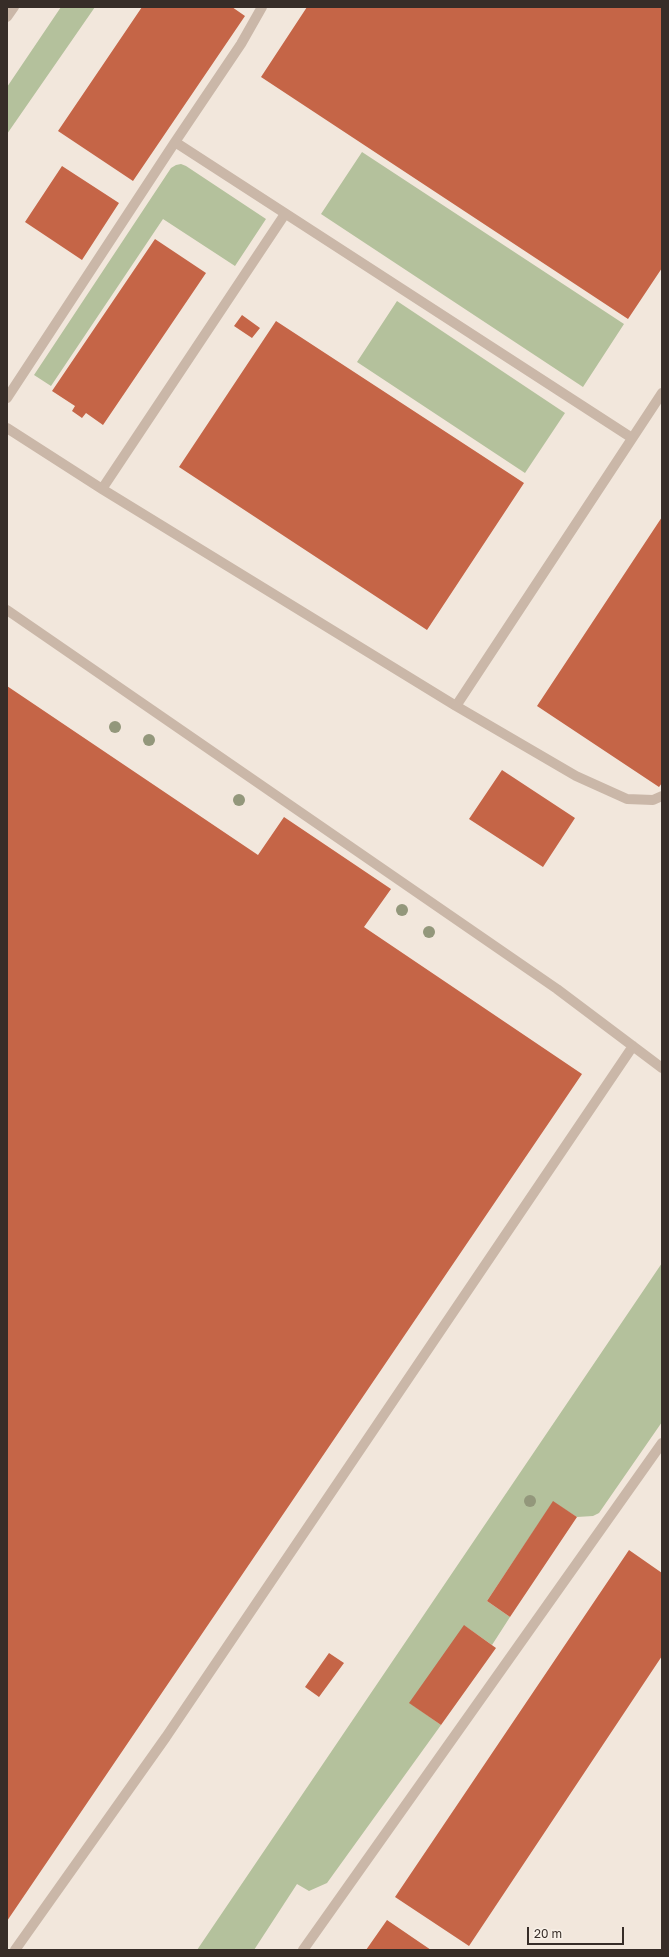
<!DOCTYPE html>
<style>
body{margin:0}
#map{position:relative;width:669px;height:1957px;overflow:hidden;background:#f2e7dc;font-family:"Golos Text",sans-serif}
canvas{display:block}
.frame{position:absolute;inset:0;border:8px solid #372d28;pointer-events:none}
.scale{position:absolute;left:527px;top:1927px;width:97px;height:18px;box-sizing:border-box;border:2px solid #372d28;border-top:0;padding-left:5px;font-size:12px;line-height:14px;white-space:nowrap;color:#372d28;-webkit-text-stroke:3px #f9f1e8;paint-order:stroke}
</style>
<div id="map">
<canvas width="669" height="1957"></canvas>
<div class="frame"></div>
<div class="scale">20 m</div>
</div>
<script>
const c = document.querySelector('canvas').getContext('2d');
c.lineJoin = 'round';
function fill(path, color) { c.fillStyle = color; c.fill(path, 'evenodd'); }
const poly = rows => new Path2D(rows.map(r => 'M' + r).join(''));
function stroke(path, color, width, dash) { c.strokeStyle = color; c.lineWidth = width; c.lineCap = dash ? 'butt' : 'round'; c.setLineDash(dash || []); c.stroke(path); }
fill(poly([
 [61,7,95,7,7,134,7,87],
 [362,152,624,324,583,387,321,214],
 [181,164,186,166,266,219,235,266,163,219,51,386,34,375,171,168,176,165],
 [397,301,565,413,525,473,357,362],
 [662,1263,662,1422,599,1513,593,1516,577,1517,553,1502,487,1601,510,1617,492,1645,465,1626,410,1703,441,1725,327,1883,309,1891,297,1884,254,1950,197,1950]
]), '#b4c19c');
fill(poly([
 [142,7,232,7,245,16,133,181,58,131],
 [307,7,662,7,662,268,628,319,261,77],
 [62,166,119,203,82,260,25,222],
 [155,239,206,273,103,425,86,413,82,418,72,411,75,406,52,391],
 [242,315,260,328,252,338,234,326],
 [276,321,524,483,427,630,179,467],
 [662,517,662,783,659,787,537,706],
 [7,686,258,855,284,817,391,889,364,927,582,1074,7,1921],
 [502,770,575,818,543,867,469,819],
 [553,1501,577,1517,510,1617,487,1601],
 [629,1550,662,1573,662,1656,469,1946,395,1897],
 [464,1625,496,1648,441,1725,409,1703],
 [329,1653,344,1663,319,1697,305,1687],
 [387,1920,431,1950,366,1950]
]), '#c56547');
stroke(poly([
 [262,7,241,44,175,142,632,438],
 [7,398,175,142],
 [7,428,102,489,456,706,662,393],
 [102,489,285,214],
 [7,610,557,989,662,1068],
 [456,706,576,776,627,799,653,800,662,796],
 [15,1950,166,1737,633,1046],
 [303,1950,662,1443]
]), '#cab7a8', 10);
stroke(poly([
 [7,17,14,7]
]), '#cab7a8', 10);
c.fillStyle = '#93977b';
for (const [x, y] of [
 [115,727],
 [149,740],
 [239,800],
 [402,910],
 [429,932],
 [530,1501]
]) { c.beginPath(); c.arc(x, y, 6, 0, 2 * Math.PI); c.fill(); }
</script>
